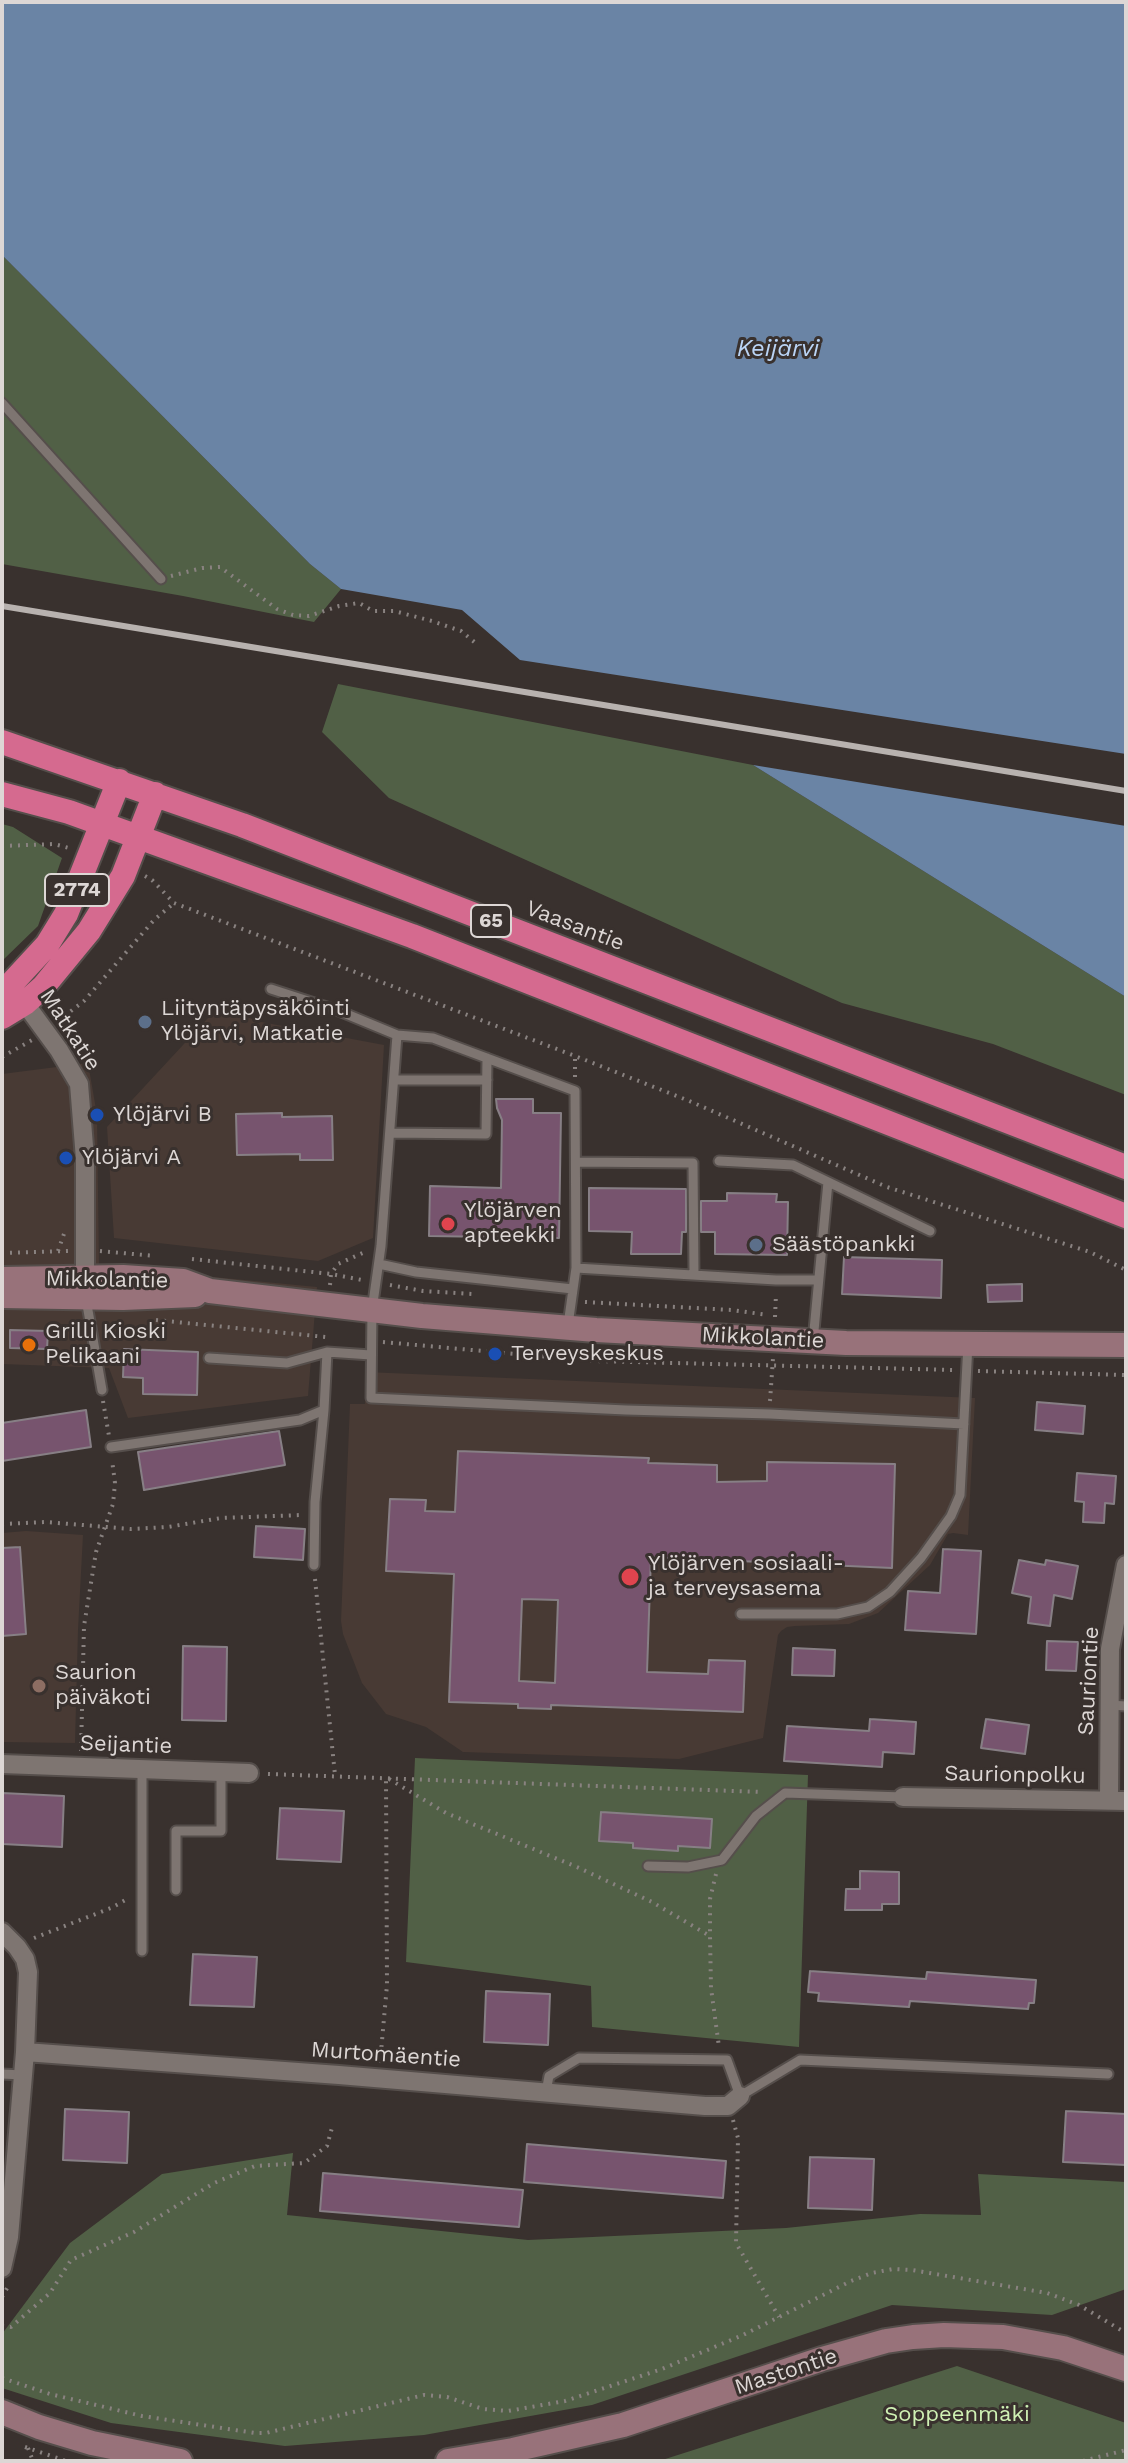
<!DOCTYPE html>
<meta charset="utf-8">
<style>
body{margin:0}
#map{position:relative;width:1128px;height:2463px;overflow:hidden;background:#39312e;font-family:"Work Sans",sans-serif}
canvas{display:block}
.frame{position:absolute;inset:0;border:4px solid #ddd7d5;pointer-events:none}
</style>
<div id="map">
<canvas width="1128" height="2463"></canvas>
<div class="frame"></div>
</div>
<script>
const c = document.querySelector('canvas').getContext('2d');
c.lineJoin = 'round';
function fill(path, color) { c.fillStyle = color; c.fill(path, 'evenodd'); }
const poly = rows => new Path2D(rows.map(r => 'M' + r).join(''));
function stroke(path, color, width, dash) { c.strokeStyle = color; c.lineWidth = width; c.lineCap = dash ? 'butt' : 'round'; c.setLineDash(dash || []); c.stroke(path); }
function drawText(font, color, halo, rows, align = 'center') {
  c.font = font + ' "Work Sans",sans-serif'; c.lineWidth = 6; c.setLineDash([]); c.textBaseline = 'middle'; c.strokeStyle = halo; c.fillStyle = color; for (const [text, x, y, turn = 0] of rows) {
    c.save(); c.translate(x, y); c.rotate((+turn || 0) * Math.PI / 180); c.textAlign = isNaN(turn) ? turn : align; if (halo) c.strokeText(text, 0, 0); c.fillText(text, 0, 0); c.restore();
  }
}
fill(poly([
 [221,1004,256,1021,384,1045,373,1238,318,1261,114,1238,107,1127],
 [88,1063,97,1115,99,1266,317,1287,308,1396,128,1418,109,1368,2,1364,2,1074],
 [366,1372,975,1398,968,1535,953,1533,948,1534,930,1565,878,1613,849,1624,795,1626,787,1627,781,1631,778,1635,763,1738,679,1759,463,1752,426,1727,386,1714,362,1683,343,1634,341,1621,350,1404,365,1404],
 [26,1531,83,1535,78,1630,75,1743,2,1742,2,1533]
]), '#483a34');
fill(poly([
 [2,255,310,564,341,589,314,622,183,596,2,564],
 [338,684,753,765,1126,997,1126,1095,993,1044,842,1003,389,798,322,732],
 [2,824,13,827,62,858,38,926,2,961],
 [415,1758,808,1775,799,2047,592,2027,591,1986,406,1962],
 [293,2153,287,2215,528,2240,786,2228,920,2214,981,2215,978,2174,1126,2182,1126,2289,1052,2315,892,2305,592,2405,424,2435,285,2446,111,2423,2,2388,2,2334,70,2243,162,2174],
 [957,2366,1126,2423,1126,2461,659,2461]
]), '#516046');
fill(poly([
 [2,2,1126,2,1126,754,520,660,462,610,341,589,310,564,2,255],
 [753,765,1126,826,1126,997]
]), '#6a84a5');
const building = poly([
 [496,1099,533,1099,533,1113,561,1113,559,1238,429,1236,430,1186,501,1188,502,1120,497,1108,496,1099],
 [282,1113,282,1117,332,1116,333,1160,300,1160,300,1154,237,1155,236,1114,282,1113],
 [589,1188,686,1189,686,1232,682,1232,681,1254,631,1254,632,1232,589,1231,589,1188],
 [727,1193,777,1194,776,1202,788,1202,787,1255,715,1254,715,1232,701,1232,701,1201,727,1201,727,1193],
 [844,1257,942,1260,941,1298,842,1294,844,1257],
 [1022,1284,1022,1301,988,1302,987,1285,1022,1284],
 [10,1330,48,1331,47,1349,10,1348,10,1330],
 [124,1349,198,1352,197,1395,143,1394,143,1378,123,1377,124,1349],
 [1037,1402,1085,1406,1083,1434,1035,1430,1037,1402],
 [86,1410,91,1447,2,1461,2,1423,86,1410],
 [279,1431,285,1465,144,1490,138,1452,279,1431],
 [458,1451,649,1458,648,1463,717,1465,717,1482,767,1481,767,1462,895,1464,892,1568,651,1557,647,1672,708,1674,709,1660,745,1661,743,1712,551,1705,551,1709,518,1708,518,1704,449,1702,454,1574,386,1571,390,1499,426,1500,425,1511,455,1512,458,1451],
 [522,1599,558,1600,555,1683,519,1681,522,1599],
 [1077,1473,1116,1476,1114,1504,1105,1503,1104,1523,1083,1522,1084,1502,1075,1501,1077,1473],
 [256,1526,305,1529,303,1560,254,1557,256,1526],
 [20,1547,26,1634,2,1636,2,1548,20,1547],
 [943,1549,981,1551,976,1634,905,1630,908,1591,940,1593,943,1549],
 [1019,1560,1045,1565,1046,1560,1078,1566,1072,1599,1054,1595,1050,1626,1028,1623,1031,1597,1012,1593,1019,1560],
 [1047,1641,1078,1642,1076,1671,1046,1670,1047,1641],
 [183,1646,227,1647,226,1721,182,1720,183,1646],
 [793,1648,835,1650,834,1676,792,1675,793,1648],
 [870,1719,916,1722,914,1754,883,1752,882,1767,784,1761,787,1726,869,1731,870,1719],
 [986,1719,1029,1725,1025,1754,981,1748,986,1719],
 [2,1793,64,1796,62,1847,2,1844,2,1793],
 [280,1808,344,1811,341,1862,277,1859,280,1808],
 [601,1812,712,1819,710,1848,678,1846,678,1851,633,1848,633,1843,599,1841,601,1812],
 [860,1871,899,1872,899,1904,882,1904,882,1910,845,1910,846,1889,860,1889,860,1871],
 [193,1954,257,1957,254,2007,190,2005,193,1954],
 [810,1971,926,1979,927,1972,1036,1980,1034,2003,1029,2003,1028,2009,910,2001,909,2007,818,2001,819,1993,808,1992,810,1971],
 [486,1991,550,1994,548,2045,484,2042,486,1991],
 [65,2109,129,2112,127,2163,63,2160,65,2109],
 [1066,2111,1126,2114,1126,2165,1063,2162,1066,2111],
 [527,2144,726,2161,723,2198,524,2182,527,2144],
 [810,2157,874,2159,872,2210,808,2208,810,2157],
 [323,2173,523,2190,519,2227,320,2211,323,2173]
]);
fill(building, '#77546e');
stroke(building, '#877f85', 2);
const lane = poly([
 [2,403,161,579],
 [271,989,339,1011,397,1035,433,1038,575,1091,576,1268,568,1325],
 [397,1035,381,1246,372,1310,371,1398,626,1410,770,1414,964,1424],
 [394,1080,487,1080],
 [391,1133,486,1134,487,1058],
 [719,1161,793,1165,930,1231],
 [576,1162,693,1163,694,1274],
 [379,1264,416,1272,573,1289],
 [576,1268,776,1280,818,1280],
 [86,1299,102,1390],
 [813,1341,828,1182],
 [209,1358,287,1363,327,1352],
 [111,1447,300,1420,324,1410],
 [314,1565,315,1502,324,1410,327,1352,371,1355],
 [741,1614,837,1614,868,1607,890,1592,921,1558,951,1516,960,1495,968,1344],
 [1109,1705,1126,1706],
 [648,1866,688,1867,722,1860,756,1816,785,1793,903,1797],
 [176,1890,176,1831,221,1831,221,1772],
 [142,1951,142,1769],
 [2,2074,23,2075],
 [546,2092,549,2076,579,2058,727,2060,740,2096,800,2060,1108,2074]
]);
const street = poly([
 [18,994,59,1050,79,1084,85,1159,85,1289],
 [2,1764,249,1773],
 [903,1797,1126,1801],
 [1109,1800,1110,1649,1126,1565],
 [2,1932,17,1947,25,1959,28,1972,25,2052,9,2237,2,2268],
 [25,2052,339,2075,705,2106,728,2106,740,2096]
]);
const secondary = poly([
 [2,1279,123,1277,183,1281,210,1291,422,1316,596,1330,846,1343,1126,1345],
 [2,1296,123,1298,195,1295],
 [2,2412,39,2427,92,2443,180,2461],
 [448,2461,513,2450,623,2425,822,2359,886,2341,913,2337,944,2335,1003,2337,1063,2348,1126,2369]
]);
const highway = poly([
 [2,742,242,825,1126,1167],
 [2,794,69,812,412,936,1126,1216],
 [2,991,11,984,47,945,66,914,119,781],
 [2,1017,25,1003,43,987,89,931,123,876,155,794]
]);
stroke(lane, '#554e4b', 13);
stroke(street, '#554e4b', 22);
stroke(secondary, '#554e4b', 28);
stroke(highway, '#554e4b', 28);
stroke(poly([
 [171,576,202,568,220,567,277,609,293,615,309,616,339,606,359,603,373,611,394,611,432,621,461,631,478,645],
 [2,846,54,844,69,848],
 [145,876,152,880,174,903,575,1056,687,1100,887,1187,1090,1252,1126,1270],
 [58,1021,84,1001,154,920,174,903],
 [2,1057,32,1040],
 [575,1077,575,1056],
 [58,1251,65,1231],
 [100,1251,155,1256],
 [2,1253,68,1251],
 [192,1259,331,1274,362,1280],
 [330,1285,331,1274,338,1264,367,1251],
 [390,1285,423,1291,473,1294],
 [585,1302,732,1310,768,1315],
 [775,1317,776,1294],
 [156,1320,326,1337],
 [383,1342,594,1361,953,1370],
 [978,1371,1126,1375],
 [103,1401,109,1436],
 [770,1401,773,1358],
 [2,1524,46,1522,131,1529,168,1527,221,1518,301,1515],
 [315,1579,335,1775],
 [81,1751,84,1626,96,1552,113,1504,115,1483,112,1460],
 [268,1774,762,1792],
 [389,1779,446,1813,577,1867,652,1902,710,1936],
 [716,1874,710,1899,710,1936,711,1988,719,2047],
 [34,1938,111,1908,129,1898],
 [380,2063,387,1985,386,1777],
 [733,2120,738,2138,736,2243,779,2317],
 [2,2297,9,2285],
 [2,2326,11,2327,50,2293,71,2260,134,2232,214,2183,255,2166,304,2163,327,2146,333,2124],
 [2,2378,50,2394,142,2416,255,2433,266,2433,424,2395,447,2397,483,2409,508,2411,565,2401,662,2369,743,2335,851,2281,872,2273,893,2269,912,2270,1047,2293,1079,2305,1126,2333],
 [25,2447,66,2461],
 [28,2448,33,2461],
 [1083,2461,1126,2450]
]), '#898280', 4, [2, 6]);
stroke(lane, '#7e7571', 9);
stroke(street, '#7e7571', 18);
stroke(secondary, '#98727a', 24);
stroke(highway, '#d56a8f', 24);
stroke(poly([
 [2,606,1126,791]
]), '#b8b2af', 6);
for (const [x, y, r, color] of [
 [145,1022,8,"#5c6f8a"],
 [97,1115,8,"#1a4fb4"],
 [66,1158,8,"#1a4fb4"],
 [448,1224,8,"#e0444e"],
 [756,1245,8,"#5c6f8a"],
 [29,1345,8,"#e8710a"],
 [495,1354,8,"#1a4fb4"],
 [630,1577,10,"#e0444e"],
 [39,1686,8,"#8d6e63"]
]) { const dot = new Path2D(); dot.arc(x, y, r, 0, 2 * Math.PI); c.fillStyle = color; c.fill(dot); stroke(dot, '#39312e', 3); }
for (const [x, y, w] of [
 [77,890,64],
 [491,921,40]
]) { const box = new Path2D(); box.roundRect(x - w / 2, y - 16, w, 32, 6); c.fillStyle = '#39312e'; c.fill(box); stroke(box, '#ddd7d5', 2); }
drawText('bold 20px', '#ddd7d5', null, [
 ["2774",77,890],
 ["65",491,921]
]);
drawText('22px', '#ddd7d5', '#39312e', [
 ["Vaasantie",575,926,21],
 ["Matkatie",70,1030,57],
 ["Mikkolantie",107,1280,1],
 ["Mikkolantie",763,1338,3],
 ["Sauriontie",1089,1681,-87],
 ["Seijantie",126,1745,2],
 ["Saurionpolku",1015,1775,1],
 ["Murtomäentie",386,2055,4],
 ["Mastontie",786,2372,-18]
]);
drawText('22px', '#ddd7d5', '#39312e', [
 ["Liityntäpysäköinti",161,1009],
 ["Ylöjärvi, Matkatie",161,1034],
 ["Ylöjärvi B",113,1115],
 ["Ylöjärvi A",82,1158],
 ["Ylöjärven",464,1211],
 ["apteekki",464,1236],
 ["Säästöpankki",772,1245],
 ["Grilli Kioski",45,1332],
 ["Pelikaani",45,1357],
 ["Terveyskeskus",511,1354],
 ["Ylöjärven sosiaali-",648,1564],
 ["ja terveysasema",648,1589],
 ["Saurion",55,1673],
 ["päiväkoti",55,1698]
], 'left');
drawText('22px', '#cff1b4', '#39312e', [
 ["Soppeenmäki",957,2415]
]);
drawText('italic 24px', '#bad4f5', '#39312e', [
 ["Keijärvi",778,349]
]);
</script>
